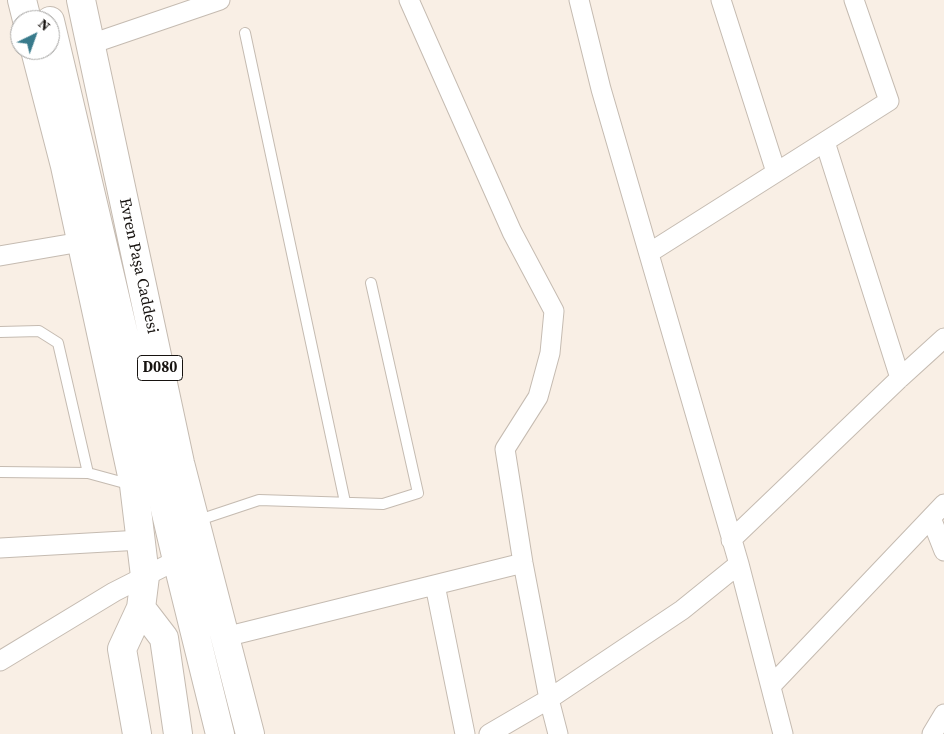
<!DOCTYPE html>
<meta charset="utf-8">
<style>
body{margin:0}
#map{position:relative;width:944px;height:734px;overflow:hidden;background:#f9efe5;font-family:"Source Serif 4",serif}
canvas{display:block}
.north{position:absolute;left:10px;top:10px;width:50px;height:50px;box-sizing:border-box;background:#fff;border:1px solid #a2a19f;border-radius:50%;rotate:42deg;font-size:14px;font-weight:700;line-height:20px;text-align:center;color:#171310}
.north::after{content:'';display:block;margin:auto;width:18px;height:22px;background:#387a8b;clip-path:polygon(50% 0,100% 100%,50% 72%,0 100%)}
</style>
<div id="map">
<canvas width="944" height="734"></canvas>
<div class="north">N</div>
</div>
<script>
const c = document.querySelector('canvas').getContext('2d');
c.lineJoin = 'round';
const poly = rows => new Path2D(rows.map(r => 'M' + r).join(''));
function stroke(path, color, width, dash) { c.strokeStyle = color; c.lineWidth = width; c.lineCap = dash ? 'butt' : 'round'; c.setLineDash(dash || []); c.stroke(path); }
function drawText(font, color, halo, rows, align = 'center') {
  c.font = font + ' "Source Serif 4",serif'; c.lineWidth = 4; c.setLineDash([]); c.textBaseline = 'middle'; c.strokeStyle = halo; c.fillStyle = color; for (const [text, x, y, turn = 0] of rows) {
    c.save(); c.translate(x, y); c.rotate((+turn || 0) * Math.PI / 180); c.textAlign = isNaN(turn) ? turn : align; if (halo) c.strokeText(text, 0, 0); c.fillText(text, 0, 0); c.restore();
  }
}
const lane = poly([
 [245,33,345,502],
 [0,332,39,331,58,343,88,473],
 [0,472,88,473,132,485],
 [196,521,259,500,383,504,418,493,371,283]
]);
const street = poly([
 [409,0,512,232,554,311,550,353,538,397,505,449,523,563,549,699,558,734],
 [579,0,601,89,739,564,783,734],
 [721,0,776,172],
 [91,44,220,0],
 [825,142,900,378],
 [649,253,889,101,854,0],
 [0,256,81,242],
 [931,518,944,551],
 [731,540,900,378,944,338],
 [0,548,141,540],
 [435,585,465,734],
 [225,637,523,563],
 [0,661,114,592,177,560],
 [771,686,944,504],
 [489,734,549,699,682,610,739,564],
 [932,734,944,714]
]);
const secondary = poly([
 [22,0,27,20],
 [35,50,65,166,134,485,145,576,141,608,122,649,137,734],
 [141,608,164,638,178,734]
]);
const highway = poly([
 [81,0,180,463,250,734],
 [50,21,177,560,220,734]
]);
stroke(lane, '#c5bbb1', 12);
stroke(street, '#c5bbb1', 21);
stroke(secondary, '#c5bbb1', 30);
stroke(highway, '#c5bbb1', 30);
stroke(lane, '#fff', 10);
stroke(street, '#fff', 19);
stroke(secondary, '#fff', 28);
stroke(highway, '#fff', 28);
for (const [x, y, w] of [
 [160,368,45]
]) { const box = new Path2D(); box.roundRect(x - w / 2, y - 12.5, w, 25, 4); c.fillStyle = '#fff'; c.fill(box); stroke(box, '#171310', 1); }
drawText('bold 15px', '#171310', null, [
 ["D080",160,368]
]);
drawText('16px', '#171310', '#fff', [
 ["Evren Paşa Caddesi",138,266,78]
]);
</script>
